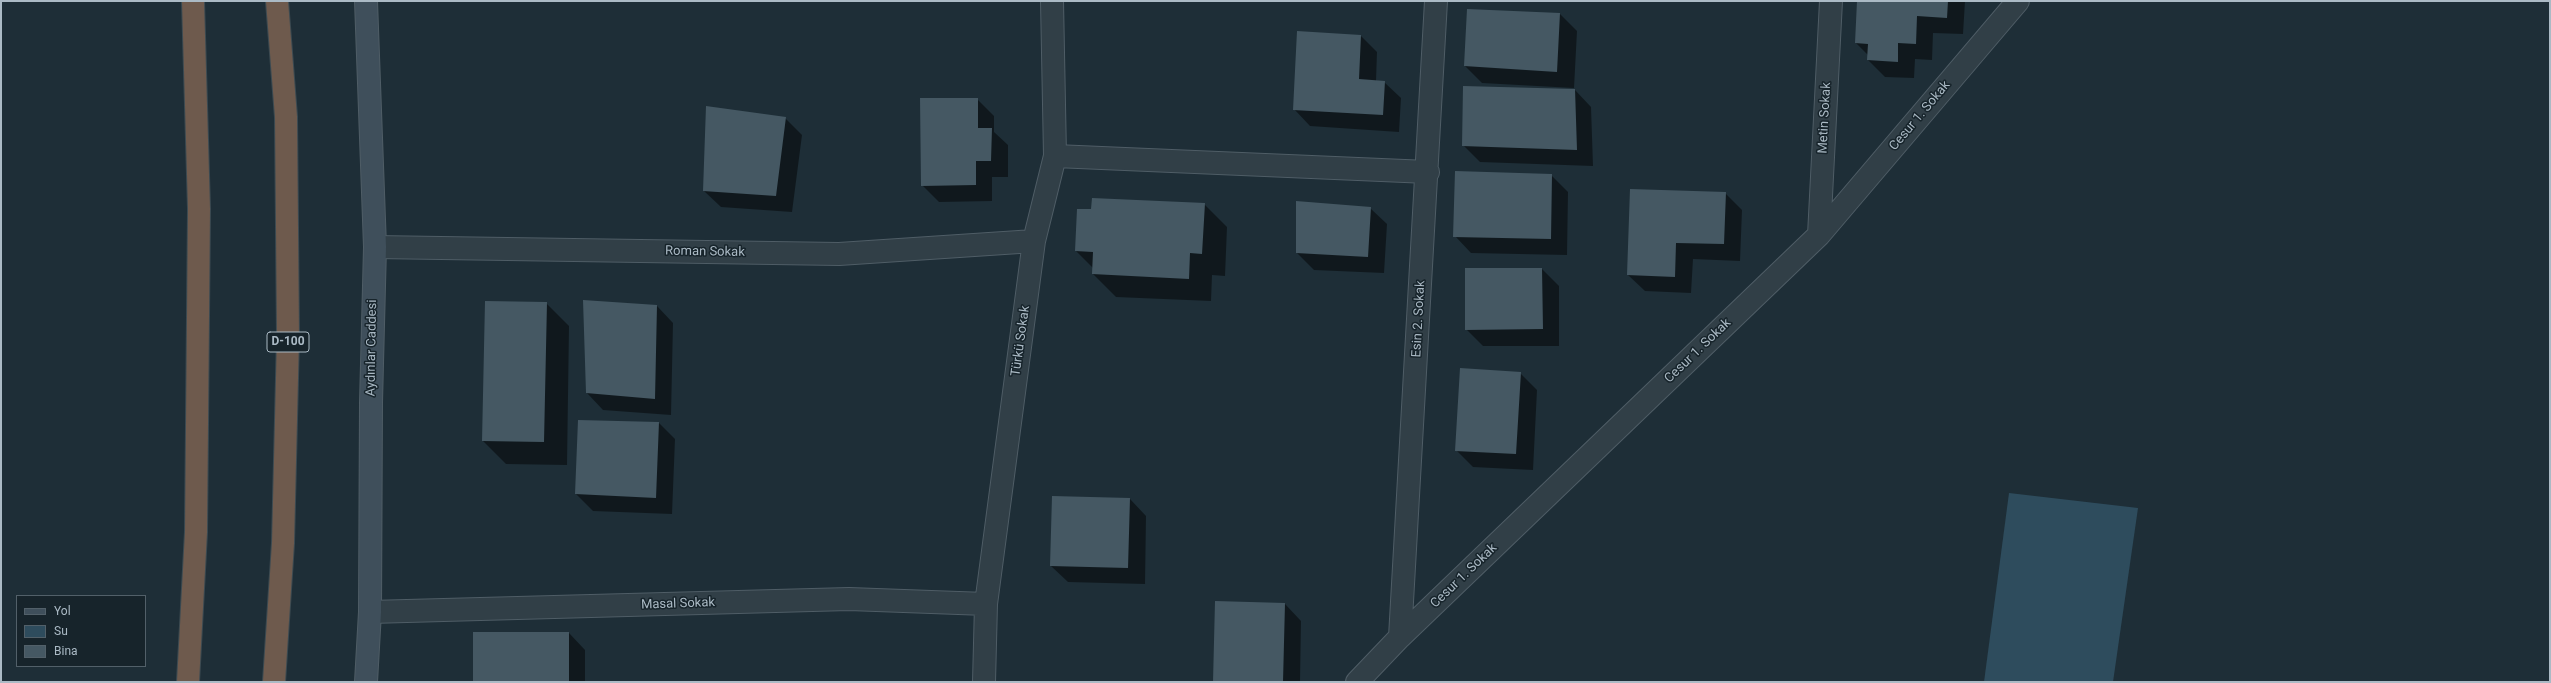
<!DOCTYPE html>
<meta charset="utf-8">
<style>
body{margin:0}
#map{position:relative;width:2551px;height:683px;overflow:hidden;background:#1e2e37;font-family:Roboto,sans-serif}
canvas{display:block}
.frame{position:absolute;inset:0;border:2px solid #abbac5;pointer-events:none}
.legend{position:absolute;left:16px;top:595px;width:130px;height:72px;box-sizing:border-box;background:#17242b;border:1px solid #526069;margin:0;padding:5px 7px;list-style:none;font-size:12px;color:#abbac5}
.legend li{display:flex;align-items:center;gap:8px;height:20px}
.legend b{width:20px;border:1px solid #526069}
</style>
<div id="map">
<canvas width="2551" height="683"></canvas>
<div class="frame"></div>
<ul class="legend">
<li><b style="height:5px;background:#3f4f5b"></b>Yol</li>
<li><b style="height:11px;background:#2e4c5d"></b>Su</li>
<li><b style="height:11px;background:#455863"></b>Bina</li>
</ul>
</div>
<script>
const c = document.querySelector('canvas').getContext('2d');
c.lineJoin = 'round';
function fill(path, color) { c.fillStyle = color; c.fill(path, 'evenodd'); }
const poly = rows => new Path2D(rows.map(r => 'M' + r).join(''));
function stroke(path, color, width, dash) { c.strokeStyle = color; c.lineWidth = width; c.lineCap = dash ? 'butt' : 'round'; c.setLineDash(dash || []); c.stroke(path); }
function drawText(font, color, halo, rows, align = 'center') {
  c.font = font + ' Roboto,sans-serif'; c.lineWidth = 3; c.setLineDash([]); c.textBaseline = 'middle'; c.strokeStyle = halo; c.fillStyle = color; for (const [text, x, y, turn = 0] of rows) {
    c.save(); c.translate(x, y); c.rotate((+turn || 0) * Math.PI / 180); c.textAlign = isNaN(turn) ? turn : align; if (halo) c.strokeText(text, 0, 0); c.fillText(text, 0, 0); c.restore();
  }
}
fill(poly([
 [2009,493,2138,508,2113,682,1984,682]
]), '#2e4c5d');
fill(poly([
 [1858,1,1965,1,1963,34,1933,33,1932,60,1915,59,1914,78,1885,77,1868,60,1868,55,1856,43],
 [1560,14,1577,31,1574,88,1482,83,1465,66],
 [1361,36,1377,52,1376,81,1384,82,1401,98,1399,132,1310,126,1294,109],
 [1575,90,1591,107,1593,166,1480,162,1463,145],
 [977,99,994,116,994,132,1008,145,1008,177,992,177,992,201,939,202,922,185],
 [785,118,802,135,792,212,721,207,704,191],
 [1551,175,1568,192,1567,255,1471,253,1455,236],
 [1725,193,1742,210,1740,261,1693,259,1691,293,1645,291,1628,275],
 [1204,204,1227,227,1225,276,1212,275,1211,301,1116,297,1093,274,1093,268,1076,251],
 [1370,208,1387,224,1384,273,1314,270,1297,253],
 [1542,269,1559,286,1559,346,1483,346,1466,329],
 [546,303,569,326,567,465,506,464,483,441],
 [657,306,673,323,671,415,603,410,587,393],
 [1520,373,1537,390,1533,470,1473,467,1456,450],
 [659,423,675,439,672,514,593,511,576,494],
 [1130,499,1146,516,1145,584,1068,582,1051,566],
 [1285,604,1301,621,1300,682,1214,682],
 [569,633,585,650,585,682,474,682]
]), '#0007');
fill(poly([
 [1857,1,1948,1,1947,18,1917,16,1916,44,1898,43,1898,62,1867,60,1868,44,1855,43],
 [1467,9,1560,13,1557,72,1464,66],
 [1297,31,1361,35,1359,79,1385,81,1383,115,1293,110],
 [1463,86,1575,89,1577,150,1462,146],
 [920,98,978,98,978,128,992,128,991,161,976,161,976,185,921,186],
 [706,106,786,117,776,196,703,191],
 [1455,171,1552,174,1551,239,1453,237],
 [1630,189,1726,192,1724,244,1676,243,1675,277,1627,275],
 [1092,198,1205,203,1202,254,1190,253,1189,279,1092,274,1093,252,1075,251,1077,209,1091,209],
 [1296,201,1371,207,1368,257,1296,253],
 [1465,268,1542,268,1543,329,1465,330],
 [583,300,657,305,655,399,586,393],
 [485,301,547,302,544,442,482,441],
 [1460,368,1521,372,1516,454,1455,451],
 [578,420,659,422,656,498,575,494],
 [1052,496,1130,498,1128,568,1050,566],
 [1215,601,1285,603,1283,682,1213,682],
 [473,632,569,632,569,682,473,682]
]), '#455863');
const street = poly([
 [1055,156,1428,172],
 [1819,235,1831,1],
 [375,247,839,254,1034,241],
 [370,612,849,599,986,604],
 [1400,637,1436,1],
 [984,682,986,604,1034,241,1055,156,1052,1],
 [1357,682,1400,637,1819,235,2018,1]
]);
const secondary = poly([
 [366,682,370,612,371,403,375,247,366,1]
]);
const highway = poly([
 [188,682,196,532,199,209,193,1],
 [274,682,283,543,288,337,286,117,277,1]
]);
stroke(street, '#4f5d66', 24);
stroke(secondary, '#4f5d66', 24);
stroke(highway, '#3c4a51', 24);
stroke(street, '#313f47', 22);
stroke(secondary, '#3f4f5b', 22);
stroke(highway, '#6e5a4d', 22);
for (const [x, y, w] of [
 [288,342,42]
]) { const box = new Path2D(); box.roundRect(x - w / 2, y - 10, w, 20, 3); c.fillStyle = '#17242b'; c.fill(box); stroke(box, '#abbac5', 1); }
drawText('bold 12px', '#abbac5', null, [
 ["D-100",288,342]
]);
drawText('13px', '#abbac5', '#17242b', [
 ["Cesur 1. Sokak",1920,116,-50],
 ["Metin Sokak",1825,118,-87],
 ["Roman Sokak",705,252,1],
 ["Esin 2. Sokak",1419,319,-87],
 ["Türkü Sokak",1021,341,-82],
 ["Aydınlar Caddesi",372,348,-89],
 ["Cesur 1. Sokak",1698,351,-44],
 ["Cesur 1. Sokak",1464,576,-44],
 ["Masal Sokak",678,604,-2]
]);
</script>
